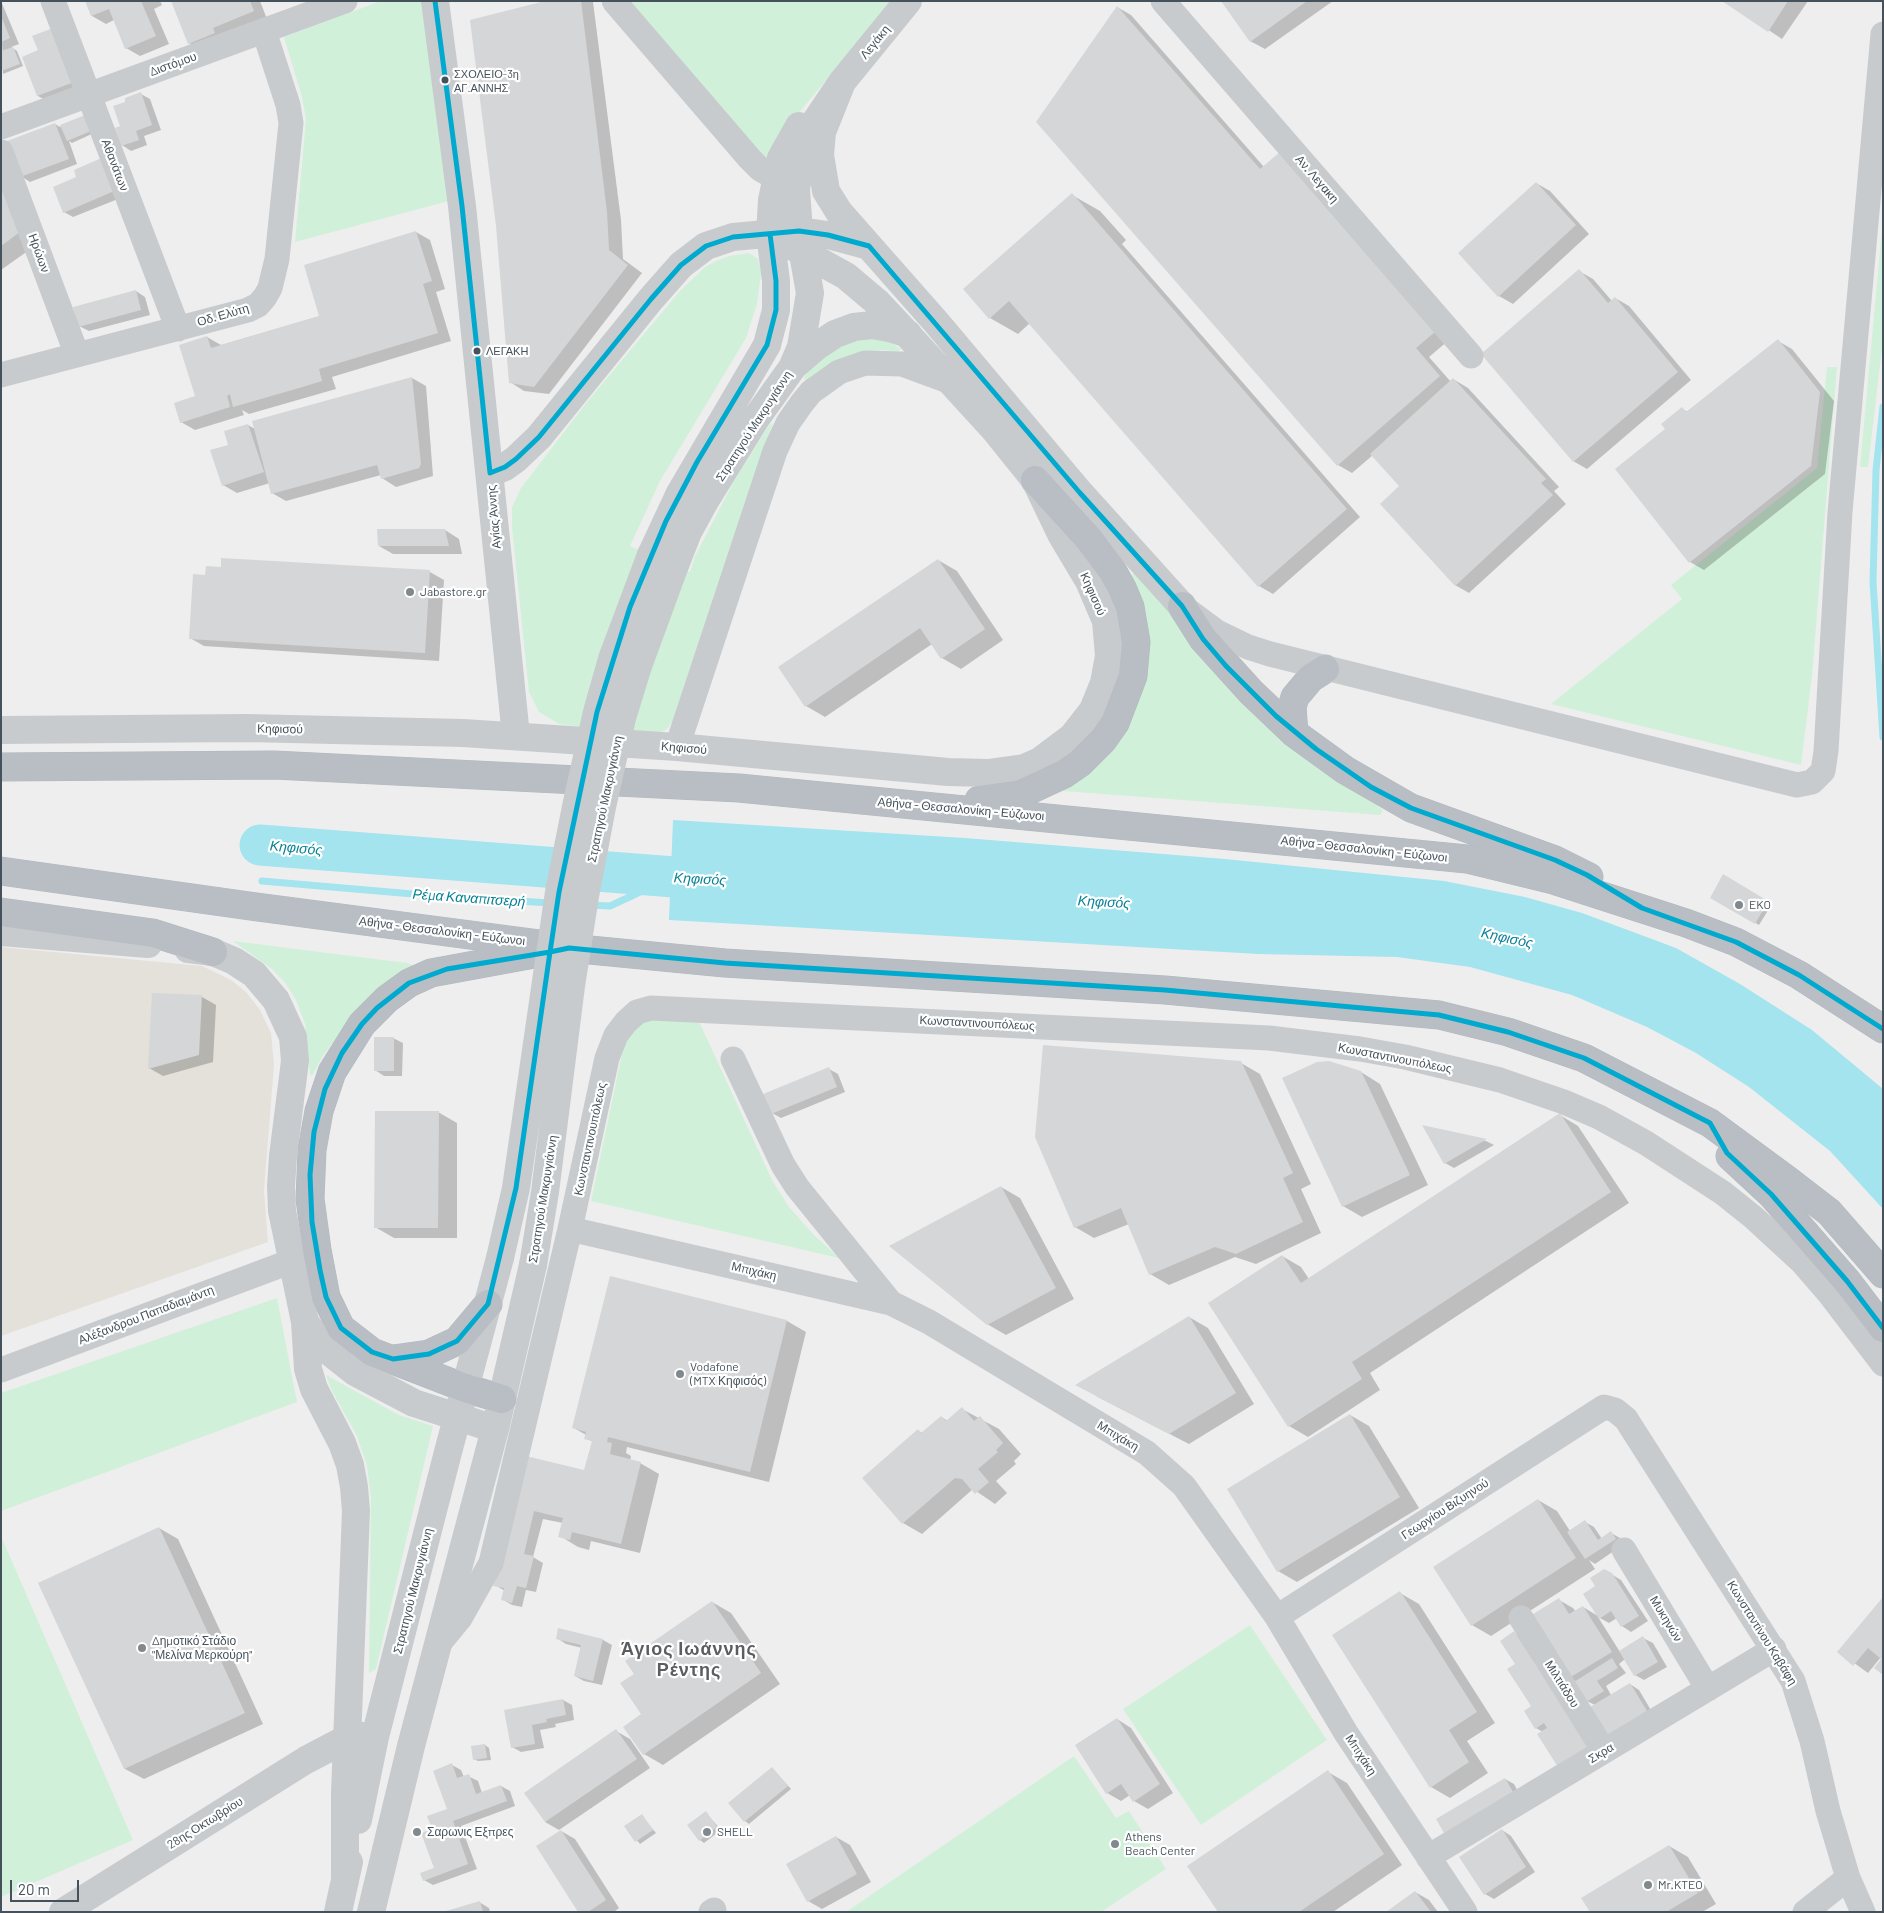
<!DOCTYPE html>
<meta charset="utf-8">
<style>
body{margin:0}
#map{position:relative;width:1884px;height:1913px;overflow:hidden;background:#efeeee;font-family:Barlow,sans-serif}
canvas{display:block}
.frame{position:absolute;inset:0;border:2px solid #45525b;pointer-events:none}
.scale{position:absolute;left:10px;top:1880px;width:69px;height:22px;box-sizing:border-box;border:2px solid #45525b;border-top:0;padding-left:6px;font-size:15px;line-height:18px;white-space:nowrap;color:#45525b;-webkit-text-stroke:4px #fff;paint-order:stroke}
</style>
<div id="map">
<canvas width="1884" height="1913"></canvas>
<div class="frame"></div>
<div class="scale">20 m</div>
</div>
<script>
const c = document.querySelector('canvas').getContext('2d');
c.lineJoin = 'round';
function fill(path, color) { c.fillStyle = color; c.fill(path, 'evenodd'); }
const poly = rows => new Path2D(rows.map(r => 'M' + r).join(''));
function stroke(path, color, width, dash) { c.strokeStyle = color; c.lineWidth = width; c.lineCap = dash ? 'butt' : 'round'; c.setLineDash(dash || []); c.stroke(path); }
function drawText(font, color, halo, rows, align = 'center') {
  c.font = font + ' Barlow,sans-serif'; c.lineWidth = 4.5; c.setLineDash([]); c.textBaseline = 'middle'; c.strokeStyle = halo; c.fillStyle = color; for (const [text, x, y, turn = 0] of rows) {
    c.save(); c.translate(x, y); c.rotate((+turn || 0) * Math.PI / 180); c.textAlign = isNaN(turn) ? turn : align; if (halo) c.strokeText(text, 0, 0); c.fillText(text, 0, 0); c.restore();
  }
}
fill(poly([
 [1,947,202,966,231,980,246,992,260,1010,271,1033,274,1065,264,1190,268,1242,1,1336]
]), '#e4e1db');
fill(poly([
 [381,1,423,1,449,201,295,242,306,119,302,97,284,37],
 [625,1,892,1,793,120,770,161,762,159],
 [1883,218,1883,340,1868,467,1860,467],
 [749,253,758,259,761,273,757,304,746,338,660,481,630,546,690,572,695,556,734,481,769,425,773,423,673,720,668,728,659,734,650,735,559,724,539,712,529,692,512,528,512,507,521,488,587,402,679,292,705,267,716,261,729,256],
 [867,338,886,340,901,349,897,352,883,350,861,352,805,382,804,377,811,368,842,344],
 [1827,367,1837,367,1812,676,1801,765,1551,704,1682,599,1671,585,1817,468],
 [1134,573,1370,800,1383,810,1380,815,1063,791,1062,789,1101,753,1137,591,1131,575],
 [233,941,407,963,415,966,354,1015,323,1056,312,1076,310,1074,305,1024,296,1000,286,984,272,969],
 [697,1017,772,1180,789,1207,813,1234,839,1258,591,1201,623,1049,631,1032,645,1020],
 [277,1298,297,1402,1,1511,1,1393],
 [326,1375,399,1415,433,1426,376,1669,369,1673,371,1499,367,1466,357,1436,332,1391],
 [1,1536,133,1840,1,1897],
 [1250,1625,1327,1740,1201,1825,1123,1709],
 [1074,1756,1116,1818,1129,1811,1166,1869,1101,1912,846,1912]
]), '#d1f0da');
fill(poly([
 [673,820,965,838,1225,859,1444,881,1525,897,1582,913,1676,948,1740,984,1812,1030,1883,1089,1883,1209,1830,1151,1749,1087,1696,1053,1647,1027,1572,995,1470,967,1397,957,1258,954,669,920]
]), '#a3e4ef');
fill(poly([
 [1,1,19,44,11,47,17,51,23,66,3,74],
 [86,1,160,1,162,5,154,9,169,44,140,56,126,48,114,20,106,24,92,16],
 [172,1,260,1,267,19,203,51,189,43],
 [551,1,593,2,621,220,623,259,642,273,549,394,524,391,510,382],
 [1223,1,1333,1,1265,49,1250,41],
 [1725,1,1808,1,1782,39],
 [1117,7,1131,15,1264,167,1449,340,1429,357,1451,382,1453,379,1468,388,1559,487,1554,491,1566,504,1469,593,1455,585,1401,486,1373,455,1352,473,1338,465],
 [23,58,82,87,47,101,38,96],
 [141,94,150,99,161,130,144,136,147,145,131,151,122,145,122,127,126,103],
 [85,117,94,133,72,143,69,141,77,164,30,182,21,176,55,124,60,127],
 [1,157,39,243,1,270],
 [78,178,128,195,73,217,64,212],
 [1536,183,1550,191,1589,234,1513,304,1499,296],
 [1072,195,1100,211,1126,240,1122,244,1360,517,1273,594,1259,586,1030,323,1018,334,990,318],
 [416,232,430,240,445,289,436,292,451,341,332,377,336,389,249,414,242,410,244,415,195,430,181,422,197,397,207,337,221,345,320,316],
 [1579,271,1593,279,1612,301,1615,298,1629,306,1691,380,1587,469,1573,461],
 [136,291,145,297,150,315,89,331,79,326],
 [1778,341,1792,349,1834,401,1825,474,1704,570,1690,562,1616,469,1666,429,1682,409,1688,412],
 [412,378,426,386,433,476,396,487,382,478,381,475,286,501,272,493,270,483,237,493,223,485,230,446,248,425,255,429],
 [445,530,459,539,462,554,393,554,379,546],
 [938,560,957,571,1003,640,961,669,942,658,932,644,825,717,806,706],
 [430,572,444,580,439,661,204,646,190,638,206,576],
 [1724,876,1772,904,1759,925,1712,897],
 [153,994,202,997,216,1005,213,1062,163,1076,149,1068],
 [393,1038,403,1043,402,1076,384,1076,375,1070],
 [1241,1063,1260,1074,1311,1184,1301,1189,1321,1233,1256,1264,1235,1257,1169,1285,1150,1274,1129,1224,1094,1238,1075,1227],
 [829,1069,838,1074,845,1092,781,1118,772,1113],
 [1361,1072,1380,1084,1428,1185,1362,1217,1343,1206],
 [438,1112,457,1123,457,1238,394,1238,375,1227],
 [1560,1115,1578,1126,1629,1203,1370,1373,1380,1390,1308,1437,1289,1426,1282,1256,1301,1267,1309,1279],
 [1424,1127,1486,1141,1494,1145,1454,1168,1445,1163],
 [1001,1187,1020,1198,1074,1299,1006,1335,987,1324],
 [611,1278,787,1321,806,1332,769,1482,627,1447,626,1453,631,1456,630,1461,640,1463,659,1474,640,1553,591,1541,589,1550,578,1547,560,1536,563,1523,543,1519,533,1557,543,1563,536,1592,526,1590,522,1607,512,1605,502,1599,505,1591,495,1585,527,1458,585,1471,593,1442,586,1438,586,1435,574,1428],
 [1189,1317,1208,1328,1254,1404,1189,1444,1096,1396],
 [962,1409,999,1429,1021,1454,1014,1461,1016,1464,996,1481,1007,1493,995,1504,973,1489,922,1534,903,1523,863,1478,918,1431,923,1433,941,1417,948,1421],
 [1350,1415,1369,1426,1419,1508,1297,1582,1278,1571],
 [1538,1500,1557,1511,1570,1531,1585,1522,1594,1527,1602,1539,1611,1533,1620,1538,1624,1544,1595,1564,1589,1560,1595,1569,1491,1636,1472,1625],
 [159,1528,178,1539,263,1724,144,1779,125,1769,40,1583],
 [1611,1574,1621,1580,1648,1621,1631,1632,1622,1626,1617,1618,1609,1623,1598,1617,1620,1652,1643,1638,1653,1643,1667,1667,1644,1680,1635,1675,1625,1659,1619,1664,1626,1673,1606,1686,1611,1695,1630,1684,1639,1690,1655,1717,1595,1705,1587,1701,1577,1682,1570,1678,1559,1600,1573,1608,1576,1612,1583,1607,1598,1616],
 [1400,1593,1419,1604,1495,1723,1467,1741,1488,1773,1450,1798,1431,1787],
 [1883,1599,1883,1659,1881,1657,1868,1673,1839,1652],
 [712,1602,731,1613,780,1684,663,1765,644,1754,643,1714,636,1674],
 [559,1629,603,1640,612,1645,602,1685,584,1681,575,1676,582,1648,566,1644,557,1638],
 [1514,1633,1528,1641,1559,1766,1543,1732,1536,1728,1533,1707,1516,1664],
 [563,1700,572,1705,574,1720,555,1724,556,1727,540,1730,544,1748,521,1752,512,1747,506,1711],
 [1117,1719,1131,1728,1173,1793,1148,1809,1134,1801,1130,1795,1121,1801,1107,1793],
 [616,1731,630,1739,650,1768,559,1830,545,1822],
 [485,1745,489,1748,491,1760,478,1761,474,1759],
 [452,1765,461,1770,464,1777,468,1776,478,1781,482,1793,501,1786,510,1791,515,1806,461,1826,477,1869,433,1885,424,1880,435,1868,433,1830,449,1809],
 [772,1768,791,1789,749,1824,745,1821],
 [1328,1772,1347,1783,1402,1865,1333,1912,1219,1912],
 [1505,1779,1514,1784,1521,1797,1454,1837],
 [706,1813,721,1830,704,1843,700,1840],
 [642,1816,656,1833,640,1844,626,1827],
 [1502,1830,1511,1836,1535,1872,1494,1899,1485,1894],
 [561,1831,575,1839,619,1908,614,1912,579,1912],
 [836,1837,850,1845,871,1882,822,1909,808,1901],
 [1669,1846,1688,1857,1716,1904,1702,1912,1591,1912],
 [1415,1892,1429,1900,1438,1912,1388,1912],
 [479,1902,489,1908,490,1912,448,1912]
]), '#0003');
stroke(poly([
 [1883,407,1876,470,1873,582,1883,737],
 [262,881,436,896,551,903],
 [589,905,610,906,670,878]
]), '#a3e4ef', 7);
stroke(poly([
 [260,845,726,881]
]), '#a3e4ef', 41);
fill(poly([
 [85,1,141,1,156,36,125,49,109,9,91,16],
 [171,1,250,1,254,11,213,28,215,33,188,44],
 [545,1,581,1,607,212,609,250,628,265,534,387,509,383,496,226,470,20],
 [1221,1,1307,1,1250,42],
 [1722,1,1788,1,1768,32],
 [1117,6,1260,169,1280,152,1436,331,1416,348,1440,376,1337,466,1036,122],
 [1,16,10,38,1,42],
 [53,28,74,82,37,96,22,57,38,50,32,36],
 [13,47,20,64,1,71,1,51],
 [141,92,152,125,136,131,139,140,121,146,115,128,120,126,113,106,125,102,125,98],
 [85,115,91,131,67,141,60,125],
 [55,123,69,159,20,177,7,141],
 [106,156,119,189,63,213,53,187,76,177,74,170],
 [1536,182,1576,225,1498,297,1458,253],
 [1,184,20,232,1,246],
 [1072,193,1347,509,1258,587,1009,301,989,319,963,289],
 [416,231,432,281,423,284,438,333,319,369,322,381,299,388,233,407,230,394,227,396,230,407,180,423,174,403,195,396,179,345,207,336,211,348,319,316,304,265],
 [1579,269,1608,303,1615,297,1678,372,1573,462,1481,354],
 [136,290,141,310,78,327,73,307],
 [1778,339,1820,392,1811,466,1689,563,1615,469,1665,429,1661,424,1682,407,1686,412],
 [412,377,421,464,419,468,381,479,377,465,271,494,252,421],
 [1453,378,1546,479,1541,483,1553,495,1455,586,1380,504,1399,486,1370,454],
 [248,424,264,472,222,486,210,450,228,445,224,431],
 [377,529,445,529,449,546,378,546],
 [221,558,430,570,425,653,189,639,193,574,205,575,206,566,221,567],
 [938,559,985,629,941,659,920,628,805,707,778,667],
 [1723,874,1768,901,1755,924,1710,898],
 [152,993,202,995,199,1055,148,1069],
 [374,1037,394,1037,394,1071,374,1071],
 [1043,1045,1241,1061,1293,1173,1283,1178,1303,1222,1236,1254,1215,1247,1149,1275,1121,1208,1074,1228,1035,1137],
 [1329,1061,1361,1071,1410,1175,1342,1207,1282,1078,1317,1062],
 [829,1067,837,1087,771,1114,763,1094],
 [375,1111,439,1111,438,1228,374,1228],
 [1560,1113,1611,1192,1352,1362,1362,1379,1288,1427,1208,1303,1282,1255,1301,1283],
 [1422,1125,1487,1139,1444,1164],
 [1001,1186,1056,1288,987,1325,889,1246],
 [610,1276,787,1320,750,1472,608,1437,607,1442,612,1443,610,1454,641,1462,621,1544,572,1532,570,1540,558,1537,563,1518,534,1511,524,1554,534,1556,526,1588,517,1586,512,1603,501,1600,504,1588,493,1586,526,1456,584,1470,592,1441,584,1439,586,1432,572,1428],
 [1189,1316,1236,1393,1169,1434,1075,1385],
 [962,1407,974,1421,980,1416,1003,1443,996,1450,998,1452,978,1469,989,1482,975,1494,962,1479,955,1478,902,1524,862,1478,918,1429,921,1433,941,1416,946,1421],
 [1350,1414,1400,1497,1277,1572,1227,1489],
 [1538,1499,1576,1558,1471,1626,1433,1567],
 [1585,1520,1598,1540,1611,1531,1616,1539,1585,1559,1567,1532],
 [159,1527,245,1713,124,1769,38,1583],
 [1604,1569,1612,1573,1639,1616,1621,1627,1611,1611,1599,1619,1583,1594,1595,1586,1590,1578],
 [1400,1591,1477,1712,1449,1730,1469,1762,1430,1788,1332,1635],
 [1883,1597,1883,1675,1874,1668,1881,1659,1868,1648,1853,1666,1837,1652],
 [1559,1598,1569,1614,1583,1606,1612,1652,1569,1678,1530,1616],
 [712,1601,761,1673,643,1755,623,1727,641,1714,620,1683,634,1674,625,1661],
 [558,1628,603,1639,593,1681,574,1676,581,1645,556,1639],
 [1514,1631,1589,1747,1558,1767,1537,1734,1547,1728,1544,1723,1535,1729,1524,1711,1531,1706,1507,1669,1515,1664,1500,1641],
 [1643,1636,1658,1662,1634,1676,1619,1651],
 [1612,1658,1618,1668,1597,1681,1604,1691,1586,1702,1574,1682],
 [1630,1683,1647,1711,1607,1736,1590,1707],
 [563,1699,566,1715,546,1719,547,1722,532,1725,535,1744,511,1748,504,1710],
 [1117,1718,1160,1784,1133,1802,1121,1784,1106,1794,1075,1745],
 [616,1729,637,1759,545,1822,524,1793],
 [485,1744,487,1758,473,1760,471,1746],
 [452,1763,457,1778,469,1774,476,1794,501,1785,507,1801,453,1821,468,1864,423,1881,420,1873,434,1868,421,1833,432,1829,427,1816,447,1809,433,1771],
 [772,1767,788,1786,744,1822,728,1803],
 [1328,1770,1384,1854,1299,1912,1218,1912,1187,1866],
 [1505,1778,1513,1792,1444,1833,1436,1819],
 [706,1811,717,1827,699,1841,687,1825],
 [642,1814,653,1830,635,1842,624,1826],
 [1502,1829,1526,1867,1484,1895,1459,1857],
 [561,1830,606,1900,588,1912,578,1912,536,1846],
 [836,1836,857,1874,807,1902,786,1864],
 [1669,1845,1698,1893,1666,1912,1590,1912,1581,1898],
 [1415,1891,1431,1912,1386,1912],
 [480,1901,483,1912,446,1912,446,1911]
]), '#d5d6d7');
const highway = poly([
 [1182,606,1203,639,1251,692,1294,733,1345,770,1411,808,1555,860,1589,877],
 [1294,733,1292,707,1295,697,1311,678,1325,669],
 [1,767,274,765,739,788,1467,859,1553,880,1686,923,1736,942,1799,975,1883,1029],
 [979,800,1021,794,1064,774,1080,763,1103,740,1115,723,1133,676,1136,642,1130,607,1122,588,1112,570,1088,538,1035,480],
 [1,871,257,907,569,948,725,963,1165,990,1439,1015,1508,1032,1584,1058,1710,1123,1786,1179,1829,1212,1883,1274],
 [1,912,153,933,213,952],
 [1730,1156,1771,1194,1847,1281,1883,1328],
 [393,1359,429,1354,457,1341,488,1304],
 [502,1399,465,1388,372,1352,341,1328,326,1297,317,1250,310,1199,312,1150,319,1111,332,1072,362,1024,387,999,409,983,431,973,545,952]
]);
stroke(highway, '#b2b9be', 29);
stroke(poly([
 [53,1,178,329],
 [614,1,750,159,760,169,776,178],
 [1163,1,1471,356],
 [1,127,345,1],
 [1,152,77,355],
 [1,375,248,310,258,305,265,297,270,288,277,259,291,123,288,105,264,31],
 [1186,609,1217,632,1248,647,1270,654,1797,785,1812,782,1823,771,1826,751,1840,512,1883,34],
 [677,747,775,451,788,423,802,403,811,392,839,372,865,363,902,364,951,382],
 [733,1059,783,1165,797,1187,891,1303],
 [570,1229,891,1303,929,1322,1147,1453,1184,1486,1277,1617,1346,1733,1465,1912],
 [1,1370,292,1261],
 [1624,1550,1708,1689],
 [1277,1617,1604,1407,1615,1410,1626,1419,1793,1681,1812,1741,1828,1811,1848,1878,1863,1912],
 [1521,1618,1604,1751],
 [437,1646,460,1618,491,1563,570,1229,607,1058,616,1035,626,1022,637,1012,651,1008,1269,1038,1360,1049,1405,1057,1500,1080,1564,1102,1599,1117,1646,1143,1723,1193,1753,1217,1802,1262,1828,1292,1883,1364],
 [1428,1857,1774,1649],
 [711,1912,714,1910],
 [1805,1912,1848,1878]
]), '#c8cbcd', 25);
stroke(poly([
 [435,1,462,206,516,736],
 [842,82,822,132,820,155,826,191,839,212,936,322,1080,493,1182,606],
 [795,365,817,346,835,334,854,327,872,325,889,328,908,334],
 [490,473,505,467,516,459,539,437,651,299,681,265,706,246,733,237,799,231,828,235,869,246],
 [651,555,680,493,767,345,776,310,776,281,770,234,772,200,781,158,799,126],
 [675,565,688,532,705,501,757,417,792,368,801,347,810,293,799,231,796,189,801,155,807,134,842,82,908,1],
 [1,730,247,728,463,733,677,747,948,772,988,773,1024,768,1040,761,1072,737,1093,710,1104,683,1109,656,1106,621,1089,581,1061,534,1035,480,994,429,908,335,878,303,846,276,770,234],
 [1,932,148,944],
 [188,949,213,952,234,961,254,974,276,1000,293,1037,295,1061,283,1156,281,1186,282,1211,305,1322,308,1369,314,1389,342,1443,350,1465,354,1487,356,1511,345,1793,345,1881],
 [305,1322,322,1346,355,1372,414,1403,495,1429],
 [358,1820,375,1737,448,1452,500,1258],
 [63,1912,306,1760,348,1738,363,1736],
 [338,1912,349,1862],
 [371,1912,411,1746,495,1429,533,1265]
]), '#c8cbce', 28);
stroke(highway, '#b9bec4', 28);
stroke(poly([
 [500,1258,516,1188,559,892,577,802,597,712,612,659,651,555],
 [533,1265,545,1192,571,986,585,896,602,807,622,718,638,666,675,565]
]), '#c8cbce', 28);
stroke(poly([
 [435,1,462,206,490,473,505,467,516,459,539,437,651,299,681,265,706,246,733,237,799,231,828,235,869,246,1080,493,1182,606,1203,639,1226,666,1276,716,1316,749,1371,787,1411,808,1555,860,1587,875,1642,908,1736,942,1799,975,1883,1029],
 [550,952,516,1188,488,1304,457,1341,429,1354,393,1359,372,1352,341,1328,326,1297,320,1270,312,1222,310,1175,314,1132,325,1089,342,1053,362,1024,377,1008,409,983,447,969,550,952],
 [550,952,559,892,597,712,630,607,666,521,697,462,767,345,776,310,776,281,770,234],
 [550,952,569,948,725,963,1165,990,1439,1015,1508,1032,1584,1058,1710,1123,1727,1153,1771,1194,1847,1281,1883,1328]
]), '#00a9ce', 5);
for (const [x, y, r, color] of [
 [445,80,4.5,"#45525b"],
 [477,351,4.5,"#45525b"],
 [410,592,5,"#80898e"],
 [1739,905,5,"#80898e"],
 [680,1374,5,"#80898e"],
 [142,1648,5,"#80898e"],
 [417,1832,5,"#80898e"],
 [707,1832,5,"#80898e"],
 [1115,1844,5,"#80898e"],
 [1648,1885,5,"#80898e"]
]) { const dot = new Path2D(); dot.arc(x, y, r, 0, 2 * Math.PI); c.fillStyle = color; c.fill(dot); stroke(dot, '#fff', 2); }
drawText('11px', '#45525b', '#fff', [
 ["ΣΧΟΛΕΙΟ-3η",454,74],
 ["ΑΓ.ΑΝΝΗΣ",454,88],
 ["ΛΕΓΑΚΗ",486,351]
], 'left');
drawText('12px', '#45525b', '#fff', [
 ["Λεγάκη",875,42,-51],
 ["Διστόμου",173,64,-20],
 ["Αθανάτων",115,165,69],
 ["Αν. Λεγακη",1317,179,49],
 ["Ηρώων",39,253,70],
 ["Οδ. Ελύτη",223,315,-16],
 ["Στρατηγού Μακρυγιάννη",754,426,-57],
 ["Αγίας Άννης",494,517,-95],
 ["Κηφισού",1093,594,66],
 ["Κηφισού",280,729,1],
 ["Κηφισού",684,748,5],
 ["Στρατηγού Μακρυγιάννη",605,799,-78],
 ["Αθήνα - Θεσσαλονίκη - Εύζωνοι",961,809,5],
 ["Αθήνα - Θεσσαλονίκη - Εύζωνοι",1364,849,6],
 ["Αθήνα - Θεσσαλονίκη - Εύζωνοι",442,931,7],
 ["Κωνσταντινουπόλεως",977,1023,3],
 ["Κωνσταντινουπόλεως",1395,1058,11],
 ["Κωνσταντινουπόλεως",590,1139,-78],
 ["Στρατηγού Μακρυγιάννη",543,1199,-81],
 ["Μπιχάκη",754,1271,13],
 ["Αλέξανδρου Παπαδιαμάντη",146,1315,-21],
 ["Μπιχάκη",1118,1436,31],
 ["Γεωργίου Βιζυηνού",1445,1509,-33],
 ["Στρατηγού Μακρυγιάννη",413,1591,-76],
 ["Μυκηνών",1666,1619,59],
 ["Κωνσταντίνου Καβάφη",1762,1633,58],
 ["Μιλτιάδου",1562,1684,58],
 ["Σκρα",1601,1753,-31],
 ["Μπιχάκη",1361,1755,57],
 ["28ης Οκτωβρίου",205,1823,-32]
]);
drawText('12px', '#45525b', '#fff', [
 ["Jabastore.gr",420,592],
 ["EKO",1749,905],
 ["Vodafone",690,1367],
 ["(MTX Κηφισός)",690,1381],
 ["Δημοτικό Στάδιο",152,1641],
 ["\"Μελίνα Μερκούρη\"",152,1655],
 ["Σαρωνις Εξπρες",427,1832],
 ["SHELL",717,1832],
 ["Athens",1125,1837],
 ["Beach Center",1125,1851],
 ["Mr.KTEO",1658,1885]
], 'left');
drawText('italic 14px', '#078296', '#fff', [
 ["Κηφισός",296,848,5],
 ["Κηφισός",700,879,3],
 ["Ρέμα Καναπιτσερή",469,898,4],
 ["Κηφισός",1104,902,3],
 ["Κηφισός",1507,938,12]
]);
c.letterSpacing = '1px';
drawText('bold 18px', '#5a5e63', '#fff', [
 ["Άγιος Ιωάννης",689,1649],
 ["Ρέντης",689,1670]
]);
c.letterSpacing = '0px';
</script>
